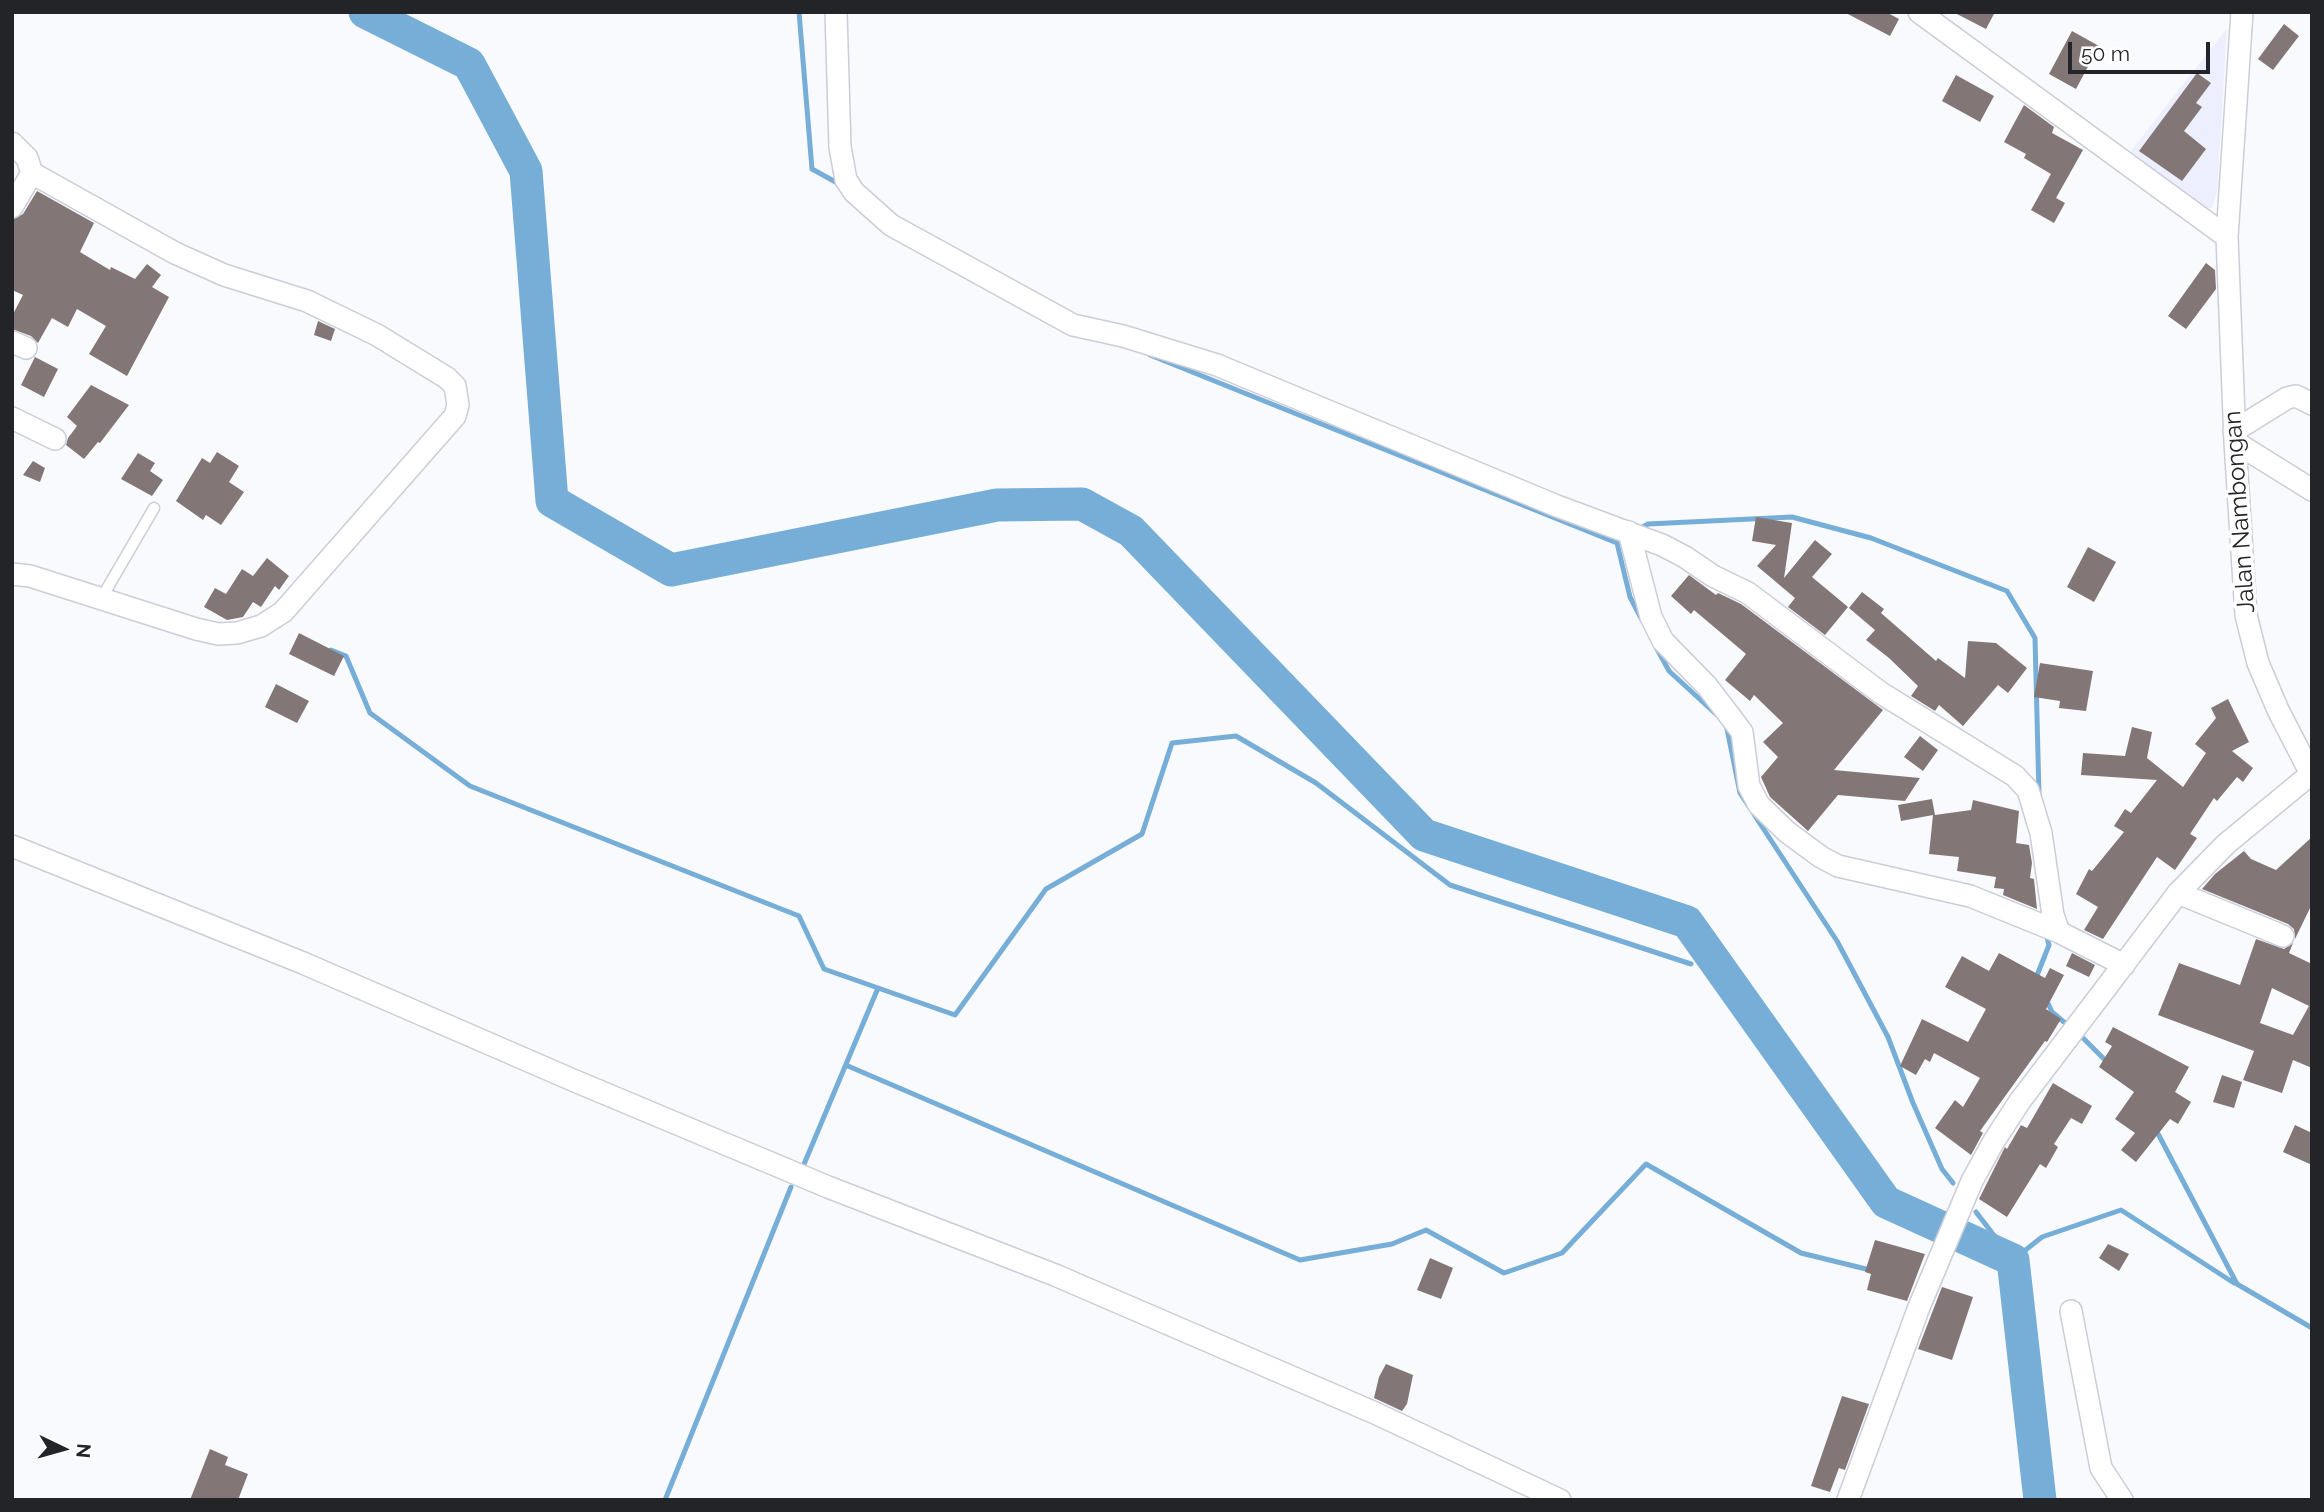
<!DOCTYPE html>
<style>
body{margin:0}
#map{position:relative;width:2324px;height:1512px;overflow:hidden;background:#f9fafe;font-family:Raleway,sans-serif}
canvas{display:block}
.frame{position:absolute;inset:0;border:14px solid #232428;pointer-events:none}
.north{position:absolute;left:28px;top:1414px;width:70px;height:70px;-webkit-text-stroke:5px #fff;paint-order:stroke;rotate:95deg;font-size:19px;font-weight:700;line-height:28px;text-align:center;color:#232428}
.north::after{content:'';display:block;margin:auto;width:24px;height:32px;background:#232428;clip-path:polygon(50% 0,100% 100%,50% 72%,0 100%)}
.scale{position:absolute;left:2068px;top:42px;width:142px;height:32px;box-sizing:border-box;border:4px solid #232428;border-top:0;padding-left:9px;font-size:21px;line-height:24px;white-space:nowrap;color:#232428;-webkit-text-stroke:5px #fff;paint-order:stroke}
</style>
<div id="map">
<canvas width="2324" height="1512"></canvas>
<div class="frame"></div>
<div class="north">N</div>
<div class="scale">50 m</div>
</div>
<script>
const c = document.querySelector('canvas').getContext('2d');
c.lineJoin = 'round';
function fill(path, color) { c.fillStyle = color; c.fill(path, 'evenodd'); }
const poly = rows => new Path2D(rows.map(r => 'M' + r).join(''));
function stroke(path, color, width, dash) { c.strokeStyle = color; c.lineWidth = width; c.lineCap = dash ? 'butt' : 'round'; c.setLineDash(dash || []); c.stroke(path); }
function drawText(font, color, halo, rows, align = 'center') {
  c.font = font + ' Raleway,sans-serif'; c.lineWidth = 7; c.setLineDash([]); c.textBaseline = 'middle'; c.strokeStyle = halo; c.fillStyle = color; for (const [text, x, y, turn = 0] of rows) {
    c.save(); c.translate(x, y); c.rotate((+turn || 0) * Math.PI / 180); c.textAlign = isNaN(turn) ? turn : align; if (halo) c.strokeText(text, 0, 0); c.fillText(text, 0, 0); c.restore();
  }
}
fill(poly([
 [2227,28,2217,192,2212,208,2199,207,2131,151]
]), '#edeffe');
stroke(poly([
 [799,12,812,169,841,185],
 [1150,355,1617,543,1630,597,1642,620],
 [1638,530,1648,524,1792,517,1871,538,2007,591,2035,638,2039,795],
 [1656,647,1669,671,1717,715],
 [331,650,346,656,370,713,470,786,799,916,824,969,955,1015,1046,889,1142,834,1172,743,1236,736,1316,783,1450,885,1691,964],
 [1726,724,1740,793,1837,941,1888,1037,1913,1103,1942,1169,1953,1183],
 [2036,978,2049,945,2046,934],
 [2046,999,2052,1012,2071,1028],
 [2079,1034,2107,1062],
 [848,1066,1300,1260,1392,1244,1426,1230,1504,1273,1562,1253,1646,1164,1801,1253,1870,1270],
 [2155,1128,2237,1284,2312,1328],
 [802,1169,878,988],
 [1976,1212,2013,1260,2042,1237,2121,1210,2234,1283],
 [665,1500,791,1187]
]), '#76aed7', 5);
stroke(poly([
 [365,12,469,64,526,171,552,501,671,570,997,505,1082,504,1131,531,1424,835,1687,922,1886,1202,2013,1260,2040,1500]
]), '#76aed7', 33);
fill(poly([
 [1844,12,1886,12,1899,19,1890,36],
 [1953,12,1995,12,1986,29],
 [2284,24,2299,36,2273,70,2258,59],
 [2072,31,2099,46,2076,89,2049,74],
 [2197,73,2211,83,2196,103,2202,107,2184,131,2206,149,2182,181,2139,151],
 [1956,75,1994,96,1980,122,1942,101],
 [2024,105,2054,127,2052,133,2083,150,2056,198,2065,203,2054,223,2031,210,2051,174,2024,158,2026,154,2004,142],
 [37,191,94,223,80,252,110,270,111,267,135,279,147,264,161,275,152,287,169,297,127,376,89,354,106,326,77,309,68,327,52,318,38,343,31,336,12,329,12,316,23,295,12,290,12,220,23,214],
 [2206,263,2215,270,2216,289,2186,329,2168,316],
 [318,321,335,329,331,341,314,335],
 [35,357,58,369,44,397,21,385],
 [91,385,129,405,100,443,98,442,84,459,66,445,68,438,77,426,67,417],
 [217,452,239,466,229,482,244,492,221,525,206,515,203,520,176,501,202,458,210,463],
 [138,453,155,463,150,471,163,480,152,496,121,479],
 [33,461,45,468,40,482,23,475],
 [1756,517,1792,523,1784,578,1815,540,1832,554,1812,577,1848,607,1825,635,1788,607,1795,598,1757,566,1776,545,1752,541],
 [2088,547,2116,562,2094,602,2067,587],
 [267,558,289,576,279,590,275,586,261,607,253,602,243,617,227,620,204,607,215,588,226,594,242,569,253,576],
 [1689,575,1716,595,1718,593,1741,604,1883,710,1834,770,1920,778,1905,801,1838,795,1808,831,1770,797,1761,777,1778,757,1763,742,1783,723,1754,695,1750,701,1725,680,1746,654,1694,610,1691,614,1671,596],
 [1862,592,1884,609,1881,613,1936,661,1938,658,1965,678,1968,641,1996,643,2027,668,2008,693,1998,685,1963,726,1939,705,1935,711,1911,696,1918,686,1889,658,1866,640,1875,630,1849,608],
 [299,633,344,656,334,676,289,654],
 [2040,663,2093,671,2086,711,2059,708,2060,701,2034,697],
 [276,684,309,701,297,723,265,707],
 [2228,699,2249,742,2232,751,2253,768,2243,782,2237,777,2217,801,2214,798,2190,834,2197,838,2175,870,2157,857,2103,939,2084,930,2098,907,2076,894,2089,869,2092,871,2124,832,2114,826,2125,809,2131,813,2157,780,2081,775,2083,753,2125,756,2132,727,2152,732,2147,758,2183,787,2206,753,2195,744,2216,718,2211,708],
 [1920,736,1938,750,1923,771,1904,757],
 [1932,799,1935,815,1971,810,1973,800,2019,811,2016,843,2029,845,2032,863,2030,878,2034,879,2037,909,2003,895,2004,889,1994,888,1996,877,1957,871,1959,857,1929,854,1933,815,1901,821,1898,805],
 [2312,837,2312,904,2295,939,2294,929,2288,924,2202,889,2215,874,2244,851,2251,859,2276,870],
 [2256,939,2284,949,2293,943,2289,953,2312,964,2312,1068,2293,1060,2282,1093,2243,1080,2254,1051,2158,1015,2179,963,2240,985],
 [2272,988,2309,1006,2293,1035,2260,1023],
 [1999,953,2045,978,2050,968,2064,975,2046,1009,2061,1019,2047,1042,2045,1041,1980,1131,1983,1133,1971,1155,1935,1128,1955,1100,1963,1107,1980,1078,1934,1053,1930,1062,1925,1059,1916,1075,1900,1066,1922,1019,1968,1042,1986,1009,1945,987,1962,956,1989,971],
 [2072,953,2095,965,2089,977,2066,966],
 [2113,1027,2189,1067,2175,1092,2191,1102,2178,1124,2170,1119,2136,1162,2121,1150,2135,1133,2115,1119,2134,1092,2099,1067,2112,1046,2105,1042],
 [2222,1075,2242,1082,2234,1108,2213,1102],
 [2053,1083,2092,1106,2082,1124,2071,1118,2054,1144,2058,1147,2046,1168,2040,1164,2007,1217,1979,1199,2005,1147,2007,1149,2021,1125,2027,1128],
 [2295,1125,2312,1133,2312,1165,2283,1152],
 [1875,1240,1925,1254,1907,1301,1867,1290,1871,1274,1865,1272],
 [2108,1244,2129,1254,2119,1271,2099,1258],
 [1430,1258,1453,1268,1441,1299,1417,1290],
 [1942,1287,1973,1297,1952,1360,1918,1349],
 [1386,1364,1413,1375,1407,1404,1402,1411,1374,1398,1379,1377],
 [1842,1396,1869,1404,1845,1470,1839,1468,1830,1492,1811,1486],
 [210,1449,228,1457,225,1465,248,1474,238,1500,190,1500]
]), '#827776');
const service = poly([
 [101,599,154,508]
]);
const minor = poly([
 [836,12,840,147,846,180,854,192,891,225,1073,325,1123,336,1217,365,1557,506,1662,545,1685,557,1713,576,1748,593,1881,693,2015,776,2028,790,2041,833,2053,915,2059,932,2124,965],
 [1919,12,2227,237],
 [2242,12,2227,237,2235,442,2246,615,2258,663,2278,710,2311,774],
 [12,143,27,158,32,173,175,253,224,275,307,301,377,335,447,378,455,386,458,405,455,416,283,612,261,626,237,633,218,634,196,629,30,576,12,574],
 [12,207,32,173],
 [12,342,26,348],
 [12,418,55,439],
 [2234,431,2287,398,2296,396,2312,404],
 [2235,442,2312,490],
 [1629,532,1651,617,1663,641,1707,686,1742,732,1749,786,1759,805,1787,832,1821,857,1838,866,1970,896,2059,932],
 [12,846,303,963,575,1081,828,1187,1055,1275,1375,1413,1560,1500],
 [2178,893,2283,936],
 [2071,1311,2101,1468,2122,1500],
 [1848,1500,1919,1307,1972,1181,1994,1141,2020,1101,2178,893,2226,844,2311,774]
]);
stroke(service, '#cbcdd8', 13);
stroke(minor, '#cbcdd8', 24);
stroke(service, '#fff', 10);
stroke(minor, '#fff', 21);
drawText('24px', '#232428', '#fff', [
 ["Jalan Nambongan",2240,512,-94]
]);
</script>
